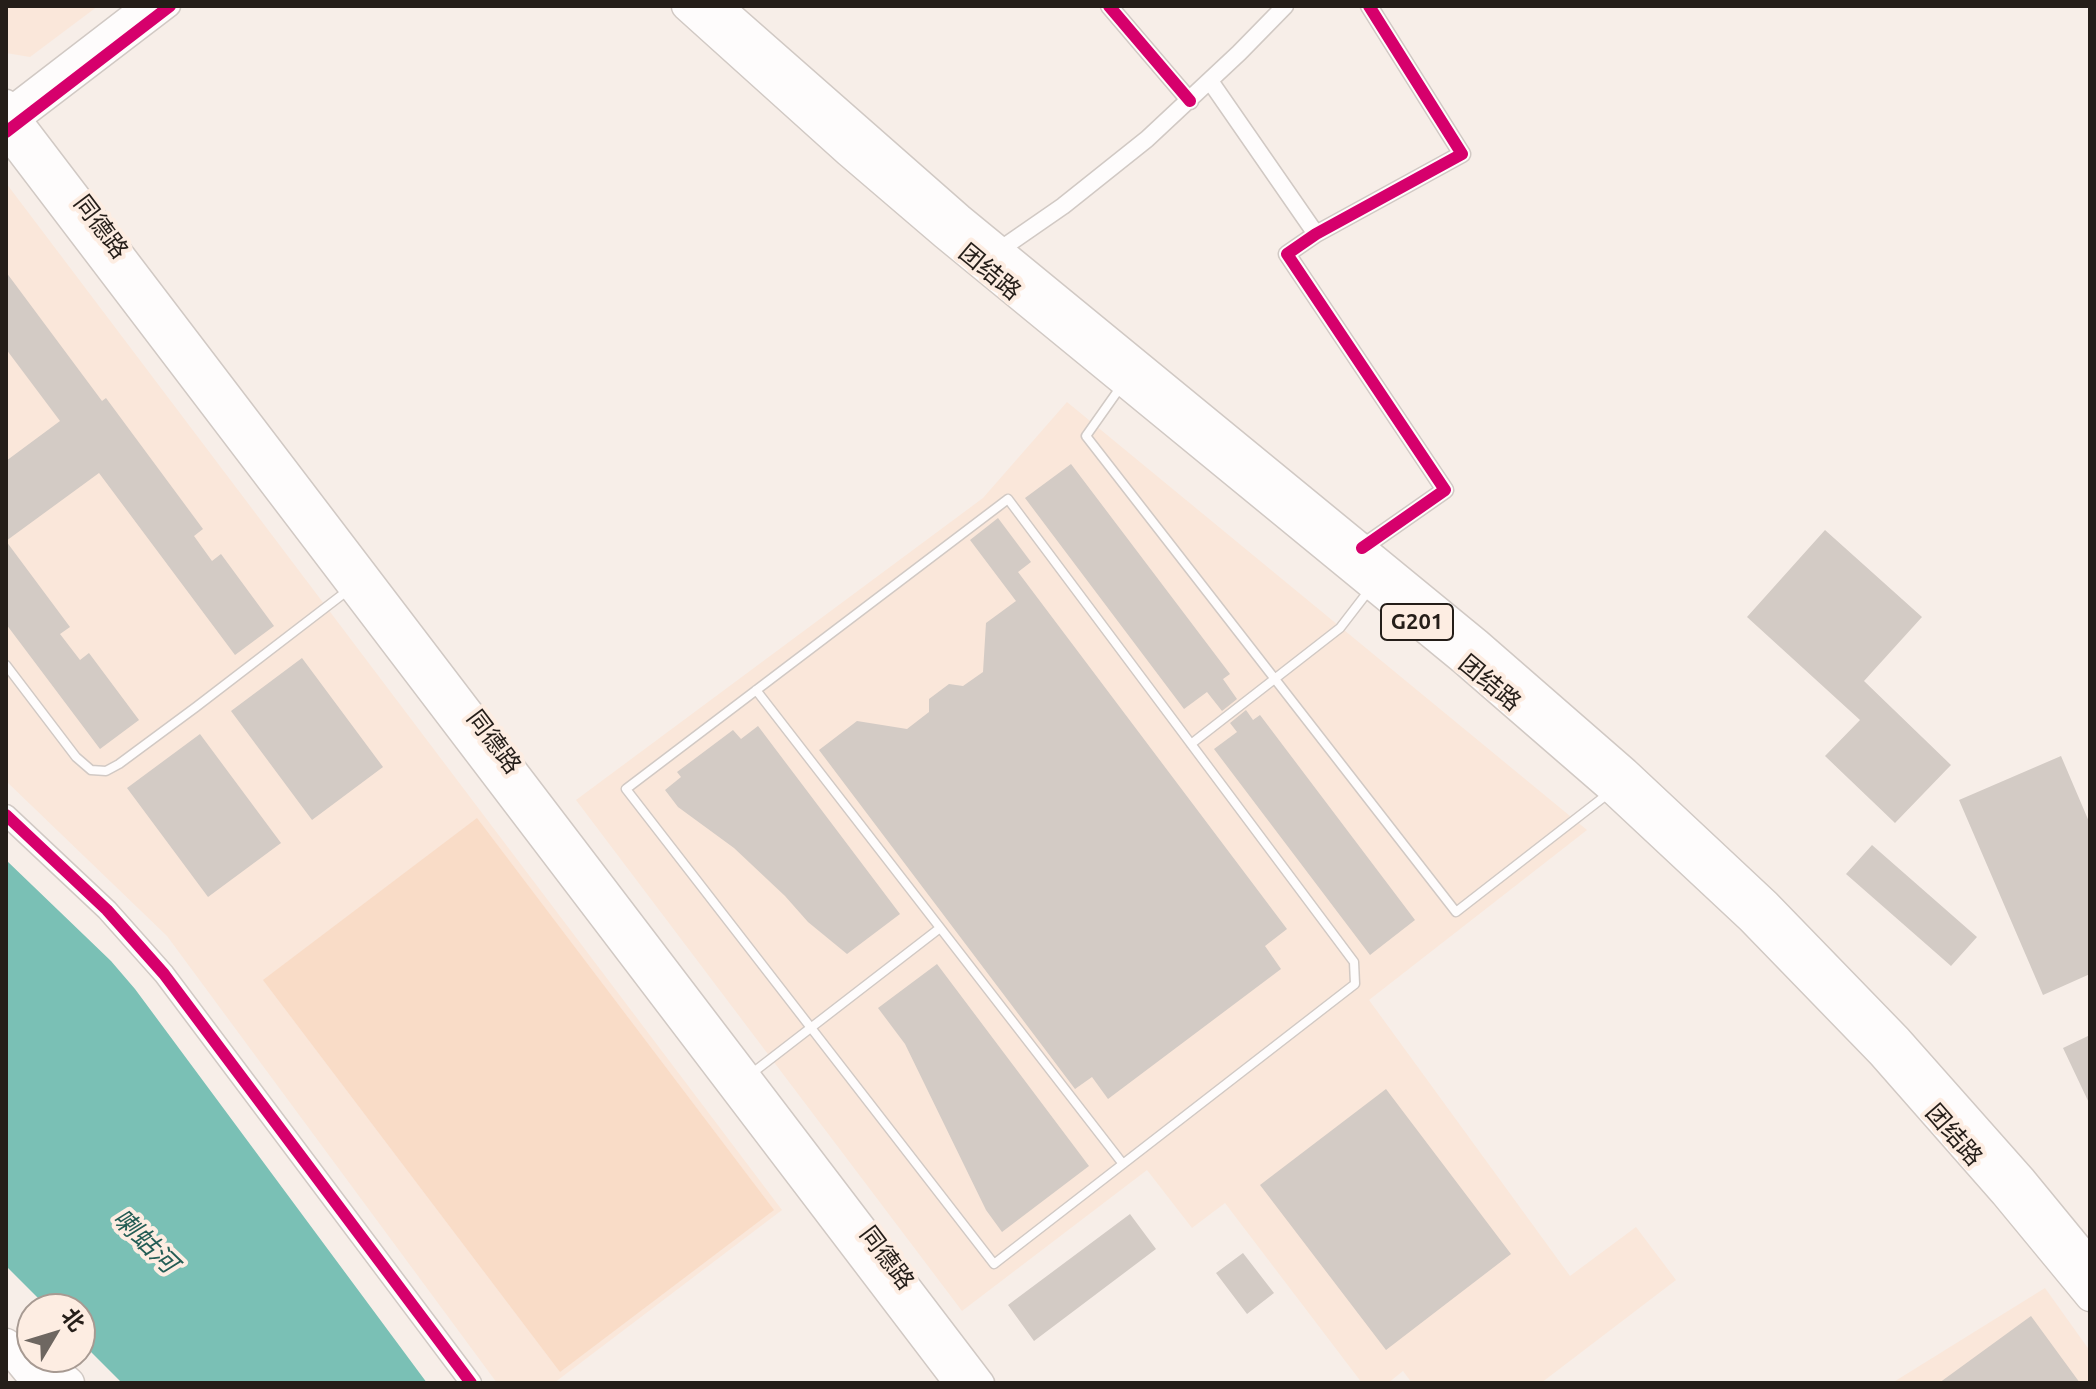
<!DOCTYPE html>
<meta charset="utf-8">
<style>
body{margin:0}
#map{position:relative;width:2096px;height:1389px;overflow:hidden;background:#f7eee8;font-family:Ubuntu,"Noto Sans SC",sans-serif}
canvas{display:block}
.frame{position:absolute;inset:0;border:8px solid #251e19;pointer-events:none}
.north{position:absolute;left:16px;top:1293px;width:80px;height:80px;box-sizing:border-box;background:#fdede2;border:2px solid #a79a92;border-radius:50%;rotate:52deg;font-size:22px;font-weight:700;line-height:32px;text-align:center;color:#251e19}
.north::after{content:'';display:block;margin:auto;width:28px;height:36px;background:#6e6761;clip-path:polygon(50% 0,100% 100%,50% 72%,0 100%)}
</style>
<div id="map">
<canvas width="2096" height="1389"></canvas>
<div class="frame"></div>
<div class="north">北</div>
</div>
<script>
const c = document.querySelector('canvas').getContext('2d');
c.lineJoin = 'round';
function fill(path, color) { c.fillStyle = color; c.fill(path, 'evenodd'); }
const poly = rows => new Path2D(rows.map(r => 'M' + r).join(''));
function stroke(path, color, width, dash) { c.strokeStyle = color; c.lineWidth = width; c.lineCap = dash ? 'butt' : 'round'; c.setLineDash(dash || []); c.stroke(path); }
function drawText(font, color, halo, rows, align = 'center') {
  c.font = font + ' Ubuntu,"Noto Sans SC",sans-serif'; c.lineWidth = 8; c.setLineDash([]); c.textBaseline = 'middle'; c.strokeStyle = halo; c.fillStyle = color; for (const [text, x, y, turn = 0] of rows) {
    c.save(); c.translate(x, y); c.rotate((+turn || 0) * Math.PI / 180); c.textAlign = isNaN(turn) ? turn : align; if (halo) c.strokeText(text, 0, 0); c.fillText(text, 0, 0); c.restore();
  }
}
fill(poly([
 [6,6,98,6,30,57,6,53],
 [6,183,782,1210,554,1383,497,1383,167,936,6,781],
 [1067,402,1587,830,1369,1000,1570,1276,1636,1227,1676,1280,1541,1383,1412,1383,1403,1371,1388,1383,1362,1383,1225,1203,1192,1228,1147,1170,962,1311,576,800,983,498],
 [2045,1288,2090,1351,2090,1383,1892,1383]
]), '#fae7da');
fill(poly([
 [477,818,774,1210,560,1372,263,980]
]), '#f9dcc7');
fill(poly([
 [6,860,111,961,135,989,427,1383,122,1383,80,1341,80,1309,49,1309,6,1266]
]), '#7ac0b5');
fill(poly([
 [6,272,102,401,106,398,203,529,194,536,212,561,221,554,274,626,235,655,99,473,6,541,70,627,60,634,80,660,89,653,139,720,100,749,6,624,6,461,60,421,6,349],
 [1071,464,1230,674,1223,679,1237,699,1222,711,1207,692,1184,709,1025,498],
 [998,518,1031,562,1018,572,1287,929,1265,946,1281,969,1108,1099,1092,1077,1075,1089,819,750,857,721,907,729,929,712,929,699,949,684,963,686,983,672,986,623,1016,601,970,540],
 [1825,530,1922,617,1864,681,1951,765,1895,823,1825,756,1860,720,1747,617],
 [302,658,383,767,312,820,231,711],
 [1246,710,1253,720,1260,715,1415,920,1370,955,1214,749,1237,732,1230,723],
 [758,726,900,914,847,954,808,922,785,896,734,848,678,807,665,790,681,777,677,772,733,730,741,739],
 [200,734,281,843,208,897,127,788],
 [2061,756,2090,824,2090,974,2043,995,1959,800],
 [1872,845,1977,937,1951,966,1846,874],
 [937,964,1089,1166,1002,1232,986,1210,905,1044,878,1008],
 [2090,1035,2090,1105,2063,1048],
 [1386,1089,1511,1254,1386,1350,1260,1185],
 [1130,1214,1156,1249,1034,1341,1008,1305],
 [1243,1253,1274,1293,1247,1314,1216,1273],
 [2031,1316,2080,1383,1939,1383]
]), '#d3cbc5');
const service = poly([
 [1122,385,1086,436,1456,912,1609,793],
 [1008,499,1354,962,1355,984,994,1264,626,789,1008,499],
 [6,665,76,757,91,770,106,771,119,764,196,707,347,591],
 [756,690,1123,1164],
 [1191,744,1340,628,1370,589],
 [751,1074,940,928]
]);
const minor = poly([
 [1109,6,1190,101],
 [1210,81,1316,234],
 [998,251,1063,206,1147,139,1239,53,1285,6],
 [1362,548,1445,490,1287,254,1316,234,1462,154,1369,6]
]);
const tertiary = poly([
 [6,110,141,6],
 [9,129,170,6],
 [6,815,107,910,164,974,471,1383]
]);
const secondary = poly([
 [6,102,982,1383],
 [6,135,956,1383]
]);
const trunk = poly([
 [686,6,848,152,945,235,1463,660,1613,790,1751,919,1882,1054,2005,1194,2090,1297],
 [718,6,959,218,1477,643,1625,772,1766,904,1897,1039,2022,1180,2090,1263]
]);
const motorway = poly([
 [6,1344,38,1383],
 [40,1357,69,1383]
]);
stroke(service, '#d1c9c4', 11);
stroke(minor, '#d1c9c4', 19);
stroke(tertiary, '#d1c9c4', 23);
stroke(secondary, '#d1c9c4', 27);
stroke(trunk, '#d1c9c4', 31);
stroke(motorway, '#d1c9c4', 33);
stroke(service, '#fefcfc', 8);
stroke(minor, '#fefcfc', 16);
stroke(tertiary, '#fefcfc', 20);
stroke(secondary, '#fefcfc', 24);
stroke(trunk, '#fefcfc', 28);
stroke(motorway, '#fefcfc', 30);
stroke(poly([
 [1109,6,1190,101],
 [6,132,170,6],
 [1362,548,1445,490,1287,254,1316,234,1462,154,1369,6],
 [6,815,107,910,164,974,471,1383]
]), '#d6006c', 12);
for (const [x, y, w] of [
 [1417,622,72]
]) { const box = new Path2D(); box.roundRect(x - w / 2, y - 18, w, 36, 6); c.fillStyle = '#fdede2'; c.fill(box); stroke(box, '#251e19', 2); }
drawText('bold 22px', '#251e19', null, [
 ["G201",1417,622]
]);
drawText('24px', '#251e19', '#fdede2', [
 ["同德路",101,227,53],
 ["团结路",990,272,40],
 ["团结路",1490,683,40],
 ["同德路",494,742,53],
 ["团结路",1954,1135,49],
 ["同德路",887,1258,53]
]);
drawText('italic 26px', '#245d55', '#fdede2', [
 ["喇蛄河",145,1241,44]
]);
</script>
